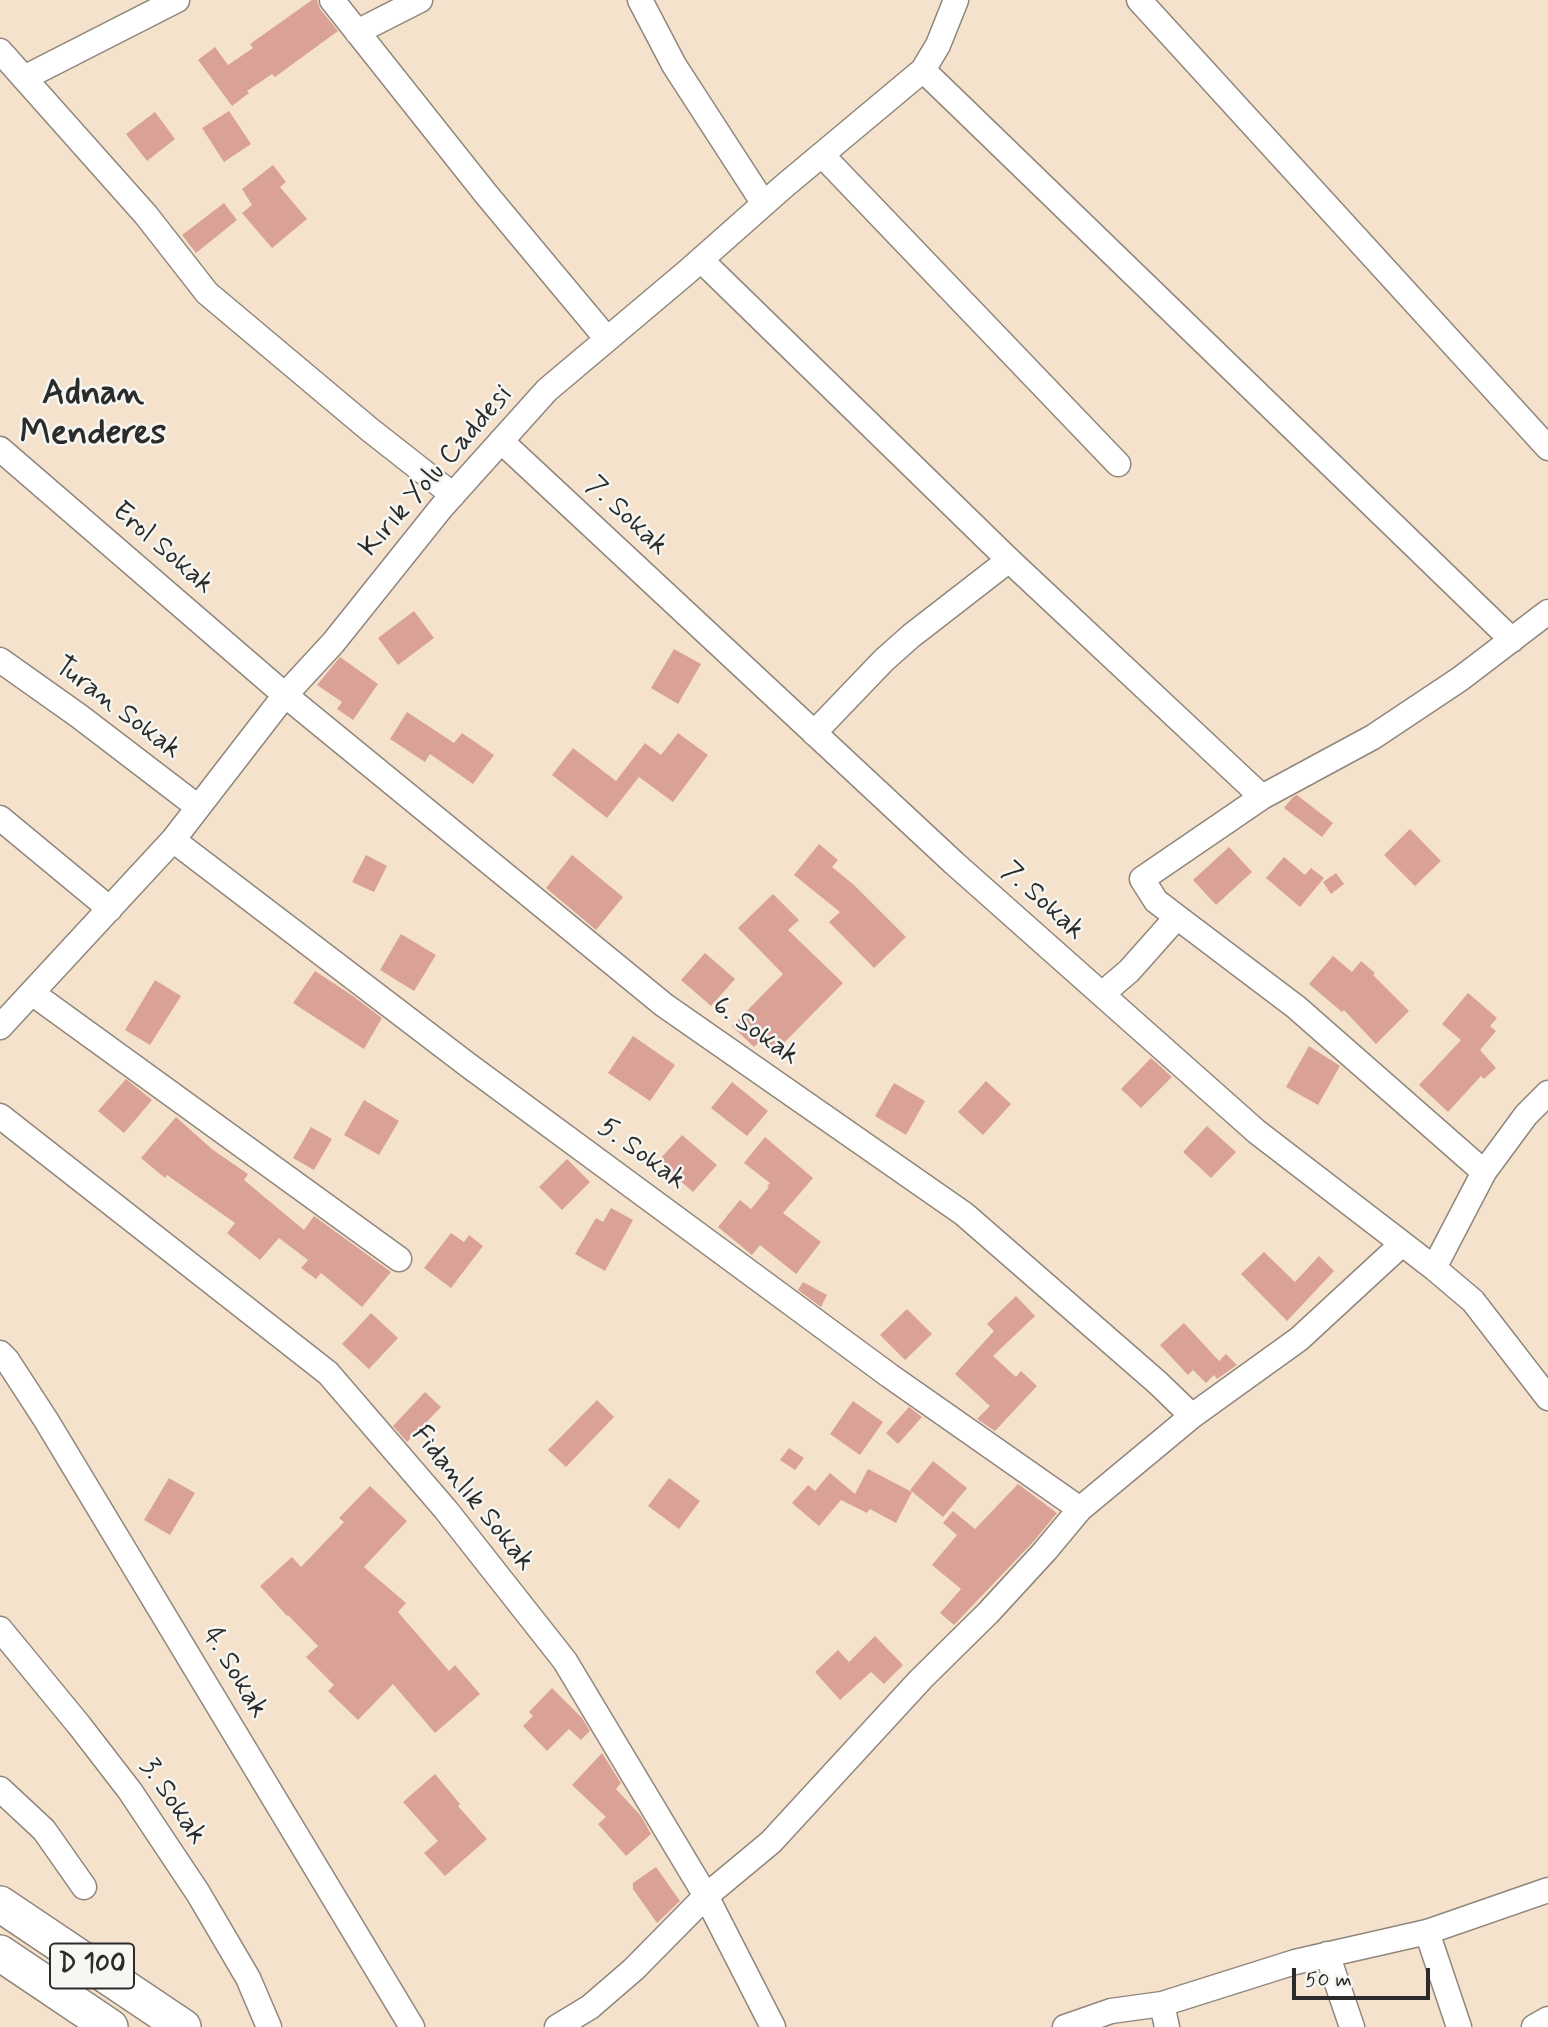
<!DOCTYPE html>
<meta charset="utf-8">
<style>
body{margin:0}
#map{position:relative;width:1548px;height:2027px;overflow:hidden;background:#f5e2cc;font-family:Mynerve,sans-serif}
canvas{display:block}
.scale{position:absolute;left:1292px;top:1968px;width:138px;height:32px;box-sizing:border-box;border:4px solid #2b2b2b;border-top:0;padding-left:9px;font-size:21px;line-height:24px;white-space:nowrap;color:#2b2b2b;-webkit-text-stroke:5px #f6f6f2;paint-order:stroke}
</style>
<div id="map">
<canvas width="1548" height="2027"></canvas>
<div class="scale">50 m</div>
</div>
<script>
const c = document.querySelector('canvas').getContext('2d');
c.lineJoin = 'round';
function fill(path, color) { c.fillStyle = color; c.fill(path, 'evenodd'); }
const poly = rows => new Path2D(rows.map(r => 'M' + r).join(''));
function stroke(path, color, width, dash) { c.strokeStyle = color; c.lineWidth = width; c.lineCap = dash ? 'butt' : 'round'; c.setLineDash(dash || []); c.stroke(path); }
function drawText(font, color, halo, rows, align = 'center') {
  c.font = font + ' Mynerve,sans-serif'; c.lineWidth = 5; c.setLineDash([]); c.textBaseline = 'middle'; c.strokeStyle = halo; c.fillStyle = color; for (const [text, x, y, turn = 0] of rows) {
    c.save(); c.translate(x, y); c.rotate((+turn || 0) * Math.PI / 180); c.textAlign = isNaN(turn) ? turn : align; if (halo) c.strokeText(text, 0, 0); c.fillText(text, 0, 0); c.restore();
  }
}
fill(poly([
 [312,0,317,0,320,9,338,31,275,77,272,74,247,91,249,93,232,106,198,60,215,47,228,65,253,48,250,44],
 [229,111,251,144,224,162,202,128],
 [155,112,175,139,147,161,126,134],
 [273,165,286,182,280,187,307,219,272,248,242,213,252,205,242,189],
 [224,203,237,220,196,253,182,235],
 [414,611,434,638,398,665,378,638],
 [674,649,701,664,678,704,651,688],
 [340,657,378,684,353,720,337,709,342,702,317,685],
 [407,712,454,743,462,733,494,755,473,784,430,754,425,762,390,739],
 [678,733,708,755,673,802,639,777,607,818,552,775,573,748,616,781,645,743,661,755],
 [1297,795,1333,823,1322,837,1284,808,1293,797],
 [1410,829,1441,861,1415,886,1384,855],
 [819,844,838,860,832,867,854,885,906,937,874,968,829,922,840,912,794,875],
 [1229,847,1252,872,1216,905,1193,880],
 [366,855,387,866,374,892,352,882],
 [572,855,623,897,596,930,546,888],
 [1284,857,1305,875,1311,868,1324,878,1300,907,1266,878],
 [1336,873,1344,884,1331,894,1323,882],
 [773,894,799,920,788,930,843,983,775,1052,762,1039,754,1047,732,1026,783,974,738,928],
 [401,934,436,955,414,991,380,970],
 [705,953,735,979,711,1006,681,980],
 [1333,956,1352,972,1361,961,1375,973,1373,975,1409,1011,1376,1044,1344,1010,1342,1012,1309,984],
 [315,971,353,996,382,1018,364,1049,293,1003],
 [155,980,181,996,150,1045,125,1030],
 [1468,993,1497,1018,1490,1026,1496,1031,1480,1050,1496,1068,1484,1079,1481,1076,1448,1112,1419,1085,1461,1040,1442,1024],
 [633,1036,675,1065,650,1101,608,1073],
 [1309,1046,1340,1066,1318,1105,1286,1087],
 [1151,1058,1172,1077,1141,1108,1121,1089],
 [126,1079,152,1100,124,1133,98,1111],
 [986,1081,1011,1104,983,1135,958,1112],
 [732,1082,768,1111,747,1136,711,1108],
 [894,1083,925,1101,906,1135,875,1116],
 [364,1100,399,1121,379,1155,344,1135],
 [176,1117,213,1150,248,1174,244,1180,304,1230,314,1216,391,1272,362,1307,321,1273,316,1279,301,1268,308,1260,279,1238,260,1260,227,1233,235,1223,167,1175,165,1178,141,1158],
 [1207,1126,1236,1152,1211,1178,1183,1152],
 [311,1127,332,1139,314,1170,293,1158],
 [682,1135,717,1165,693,1192,658,1161],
 [765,1137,813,1178,783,1213,821,1242,796,1274,760,1245,752,1255,718,1227,740,1200,751,1209,769,1187,767,1186,770,1183,744,1163],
 [567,1159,590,1182,562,1210,539,1187],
 [611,1208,633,1220,605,1271,575,1254,596,1218,603,1222],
 [451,1233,464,1242,469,1235,483,1246,451,1288,424,1268],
 [1264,1252,1295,1282,1319,1256,1334,1271,1287,1321,1241,1274],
 [803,1282,827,1295,821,1307,798,1290],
 [1016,1296,1035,1316,993,1356,1016,1377,1021,1371,1037,1386,995,1431,977,1419,990,1406,955,1374,994,1331,987,1324],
 [907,1309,932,1334,905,1360,880,1335],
 [371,1313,398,1338,369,1369,342,1344],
 [1184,1323,1219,1361,1226,1354,1237,1365,1217,1379,1214,1375,1206,1383,1193,1370,1188,1375,1160,1345],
 [425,1392,441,1407,407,1442,393,1426],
 [597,1400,614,1417,566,1467,548,1450],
 [853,1401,883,1422,860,1455,830,1434],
 [909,1407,922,1417,898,1444,886,1433],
 [789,1448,804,1458,795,1470,780,1460],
 [933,1461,967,1488,943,1517,910,1490],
 [868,1469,912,1492,896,1523,870,1509,867,1513,841,1500,819,1526,792,1503,808,1485,815,1491,830,1473,855,1494],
 [169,1478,195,1493,170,1535,144,1520],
 [669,1478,700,1501,679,1529,648,1506],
 [1018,1484,1057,1513,1034,1541,954,1625,940,1613,961,1589,932,1565,957,1535,943,1523,953,1511,975,1529],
 [370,1486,407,1521,364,1567,406,1603,398,1612,449,1671,455,1665,480,1694,435,1733,393,1684,358,1720,328,1691,334,1685,306,1657,318,1646,288,1615,287,1616,260,1586,292,1557,301,1567,344,1522,339,1518],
 [875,1636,903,1665,884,1684,871,1672,840,1700,815,1672,838,1650,849,1662],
 [552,1688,582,1718,590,1731,581,1740,569,1729,547,1751,523,1726,533,1716,529,1712],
 [602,1753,621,1783,616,1789,641,1816,651,1834,626,1856,598,1824,606,1817,572,1785],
 [435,1774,460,1804,458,1806,487,1839,445,1876,424,1853,438,1841,403,1802],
 [656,1867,680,1901,657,1923,633,1889,633,1883]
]), '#daa296');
const minor = poly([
 [332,0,486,194,607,339],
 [640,0,674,65,764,204],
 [1139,0,1548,448],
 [357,32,420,0],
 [0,51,146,215,207,293,369,429,453,495],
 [923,70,1512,640],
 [24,78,177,0],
 [822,155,1118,464],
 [701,260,1009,560,1262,797],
 [501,441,954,863,1257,1132,1434,1268,1473,1301,1548,1398],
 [0,449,285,695,664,1005,964,1214,1158,1383,1192,1416],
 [0,660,79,716,198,807],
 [814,733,884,660,911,636,1009,560],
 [0,818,110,909],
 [173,840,468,1065,890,1376,1080,1509],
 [1177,917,1296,1007,1484,1172],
 [32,993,399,1259],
 [1102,994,1129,971,1177,917,1156,901,1142,879,1262,797,1373,737,1460,679,1548,612],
 [0,1027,173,840,285,695,333,643,441,508,547,390,687,272,783,187,923,70,938,45,956,0],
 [0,1116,328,1373,446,1510,565,1661,706,1896,773,2027],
 [1434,1268,1484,1172,1526,1115,1548,1093],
 [0,1353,7,1360,46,1420,412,2027],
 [0,1629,79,1725,130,1791,198,1893,248,1978,269,2027],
 [0,1789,44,1830,84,1887],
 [1427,1932,1459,2027],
 [1327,1954,1352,2027],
 [1162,2004,1167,2027],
 [557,2027,590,2007,634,1969,706,1896,771,1842,921,1679,988,1613,1045,1551,1080,1509,1192,1416,1299,1339,1402,1244],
 [1065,2027,1111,2011,1162,2004,1295,1962,1427,1932,1548,1890],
 [1534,2027,1548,2019]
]);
const highway = poly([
 [0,1904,183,2027],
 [0,1953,110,2027]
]);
stroke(minor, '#90867c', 27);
stroke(highway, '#90867c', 38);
stroke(minor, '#fff', 24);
stroke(highway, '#fff', 35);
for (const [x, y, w] of [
 [92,1966,84]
]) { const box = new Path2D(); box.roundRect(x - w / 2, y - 22.5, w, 45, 5); c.fillStyle = '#f6f6f2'; c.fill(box); stroke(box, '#2b2b2b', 2); }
drawText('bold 26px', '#2b2b2b', null, [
 ["D 100",92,1966]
]);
drawText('28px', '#2b2b2b', '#f6f6f2', [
 ["Kırık Yolu Caddesi",437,472,-49],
 ["7. Sokak",626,517,43],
 ["Erol Sokak",162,549,41],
 ["Turan Sokak",117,709,37],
 ["7. Sokak",1042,902,42],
 ["6. Sokak",755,1032,35],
 ["5. Sokak",641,1155,36],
 ["Fidanlık Sokak",472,1499,51],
 ["4. Sokak",234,1673,59],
 ["3. Sokak",172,1802,56]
]);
drawText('bold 35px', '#2b2b2b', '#f6f6f2', [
 ["Adnan",93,396],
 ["Menderes",93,436]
]);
</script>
